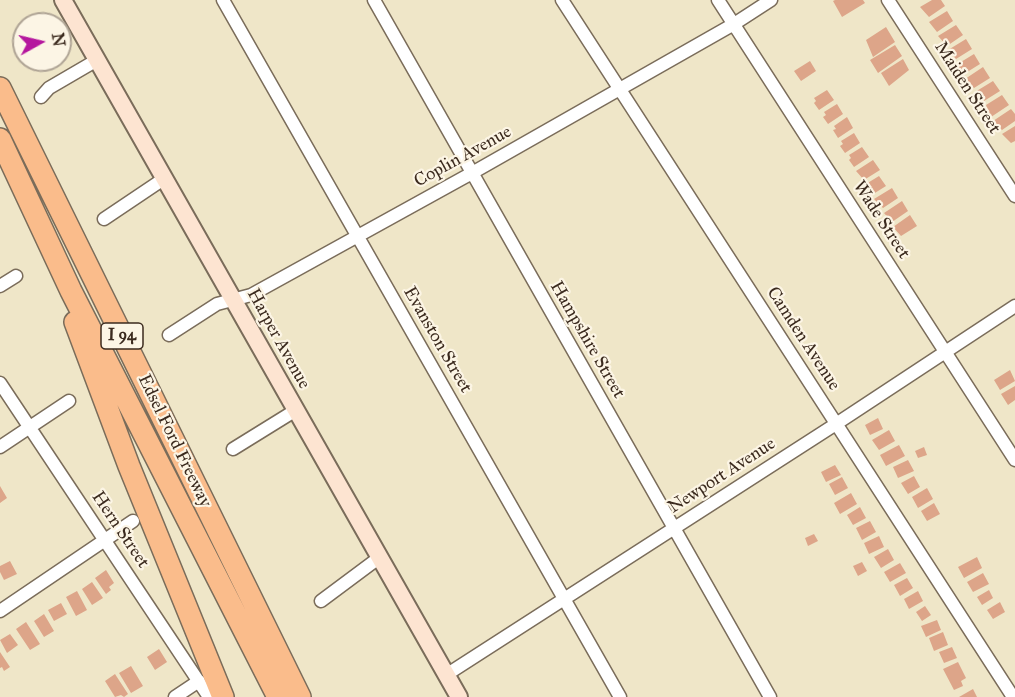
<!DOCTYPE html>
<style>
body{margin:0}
#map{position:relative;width:1015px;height:697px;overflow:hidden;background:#efe6c8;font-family:"IM FELL Great Primer",serif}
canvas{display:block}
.north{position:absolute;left:12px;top:12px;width:60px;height:60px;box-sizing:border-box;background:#fcf5e5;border:2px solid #afa495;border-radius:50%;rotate:82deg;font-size:16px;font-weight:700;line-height:24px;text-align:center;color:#3b2a1e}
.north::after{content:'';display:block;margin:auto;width:21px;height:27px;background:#b5179e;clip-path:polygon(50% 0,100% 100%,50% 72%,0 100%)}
</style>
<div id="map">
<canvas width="1015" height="697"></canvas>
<div class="north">N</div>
</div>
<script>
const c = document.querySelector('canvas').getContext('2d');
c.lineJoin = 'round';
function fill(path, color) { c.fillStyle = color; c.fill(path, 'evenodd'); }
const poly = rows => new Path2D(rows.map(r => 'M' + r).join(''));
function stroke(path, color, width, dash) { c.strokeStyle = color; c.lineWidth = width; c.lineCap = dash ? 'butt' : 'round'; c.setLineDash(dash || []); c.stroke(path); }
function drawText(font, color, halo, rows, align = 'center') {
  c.font = font + ' "IM FELL Great Primer",serif'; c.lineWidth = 4.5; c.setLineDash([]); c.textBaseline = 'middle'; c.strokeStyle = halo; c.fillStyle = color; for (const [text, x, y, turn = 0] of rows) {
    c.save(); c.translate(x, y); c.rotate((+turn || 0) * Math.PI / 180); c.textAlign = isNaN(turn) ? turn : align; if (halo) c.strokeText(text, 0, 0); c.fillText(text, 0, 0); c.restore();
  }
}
fill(poly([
 [835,0,863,0,865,3,842,17,833,1],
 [932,0,941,0,945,6,929,17,920,7],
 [947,11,953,21,937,32,929,22],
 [956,25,963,35,947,46,938,36],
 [886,27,895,42,873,57,866,40],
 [966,39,972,49,956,59,948,50],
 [895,45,902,56,878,73,870,60],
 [974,54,980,64,964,74,956,65],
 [903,59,909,70,889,86,881,73],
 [810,61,816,71,801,81,794,71],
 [983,67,990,78,974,88,965,79],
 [993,81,1000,91,984,101,975,92],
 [827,90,834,100,819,110,814,103,816,101,814,98],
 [1002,95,1009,105,991,117,986,105],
 [837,104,843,114,828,124,823,117,826,115,824,112],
 [1011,109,1015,114,1015,121,1002,130,993,121],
 [847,117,853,128,838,138,833,130,836,129,834,126],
 [1015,126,1015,141,1011,143,1002,134],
 [854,133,860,143,845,153,840,146,843,144,841,141],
 [862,147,869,157,854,167,849,160,851,158,849,155],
 [873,160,880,170,864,180,856,171],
 [879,176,886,186,870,196,866,189,868,187,866,184],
 [892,188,898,198,883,208,874,199],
 [902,201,908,211,892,222,884,213],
 [910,215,917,226,901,236,893,227],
 [1010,370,1015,381,1000,390,994,380],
 [1015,386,1015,400,1008,405,1001,394],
 [878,418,883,429,870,435,865,425],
 [889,430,895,441,879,450,872,440],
 [899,445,905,456,886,466,880,455],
 [924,447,927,455,918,458,915,451],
 [908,460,914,471,898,478,893,467],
 [835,465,841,475,826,482,821,472],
 [914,476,920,487,908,494,901,483],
 [842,477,848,488,835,495,829,484],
 [0,486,7,498,0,503],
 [927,488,933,499,918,508,912,497],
 [851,493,857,504,840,514,834,503],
 [934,503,940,514,927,521,921,511],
 [860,507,866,518,853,525,847,515],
 [870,521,876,532,862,540,856,528],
 [814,534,818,541,808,546,805,538],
 [879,536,884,547,869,554,864,543],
 [888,549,894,560,881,568,874,557],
 [977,557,982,568,964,578,958,567],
 [10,561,17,574,4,580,0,572,0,566],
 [862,562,867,571,858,576,853,566],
 [900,563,906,573,890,582,884,572],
 [106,570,114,583,109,587,111,590,106,594,95,578],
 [983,573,989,584,973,592,967,582],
 [907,578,913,588,900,596,894,585],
 [92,582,103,598,92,605,82,589],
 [989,590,993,598,982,605,977,597],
 [77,591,87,610,76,616,66,597],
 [918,591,923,601,909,609,904,599],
 [1000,602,1005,612,993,619,987,610],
 [61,603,67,614,54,621,48,610],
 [925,606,931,615,922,621,916,612],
 [44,614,54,631,44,637,34,621],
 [937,620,941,630,926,637,921,626],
 [26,622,40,644,30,650,16,629],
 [943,632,948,645,934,651,929,638],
 [10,634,18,645,7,653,0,640],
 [952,647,957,658,944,663,939,652],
 [159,649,167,662,155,670,147,657],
 [0,652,10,667,4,671,2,667,0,668],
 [958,662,966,678,961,681,963,686,954,690,943,669],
 [131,666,143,686,131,693,119,673],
 [115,674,128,694,124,697,121,695,115,697,105,681],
 [973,689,977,697,959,697]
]), '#dda589');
const minor = poly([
 [223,0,620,697],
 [374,0,770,697],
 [562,0,1013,697],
 [718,0,1015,460],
 [888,0,1015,196],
 [41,97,49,88,97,60],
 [104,219,165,178],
 [0,286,16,276],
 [169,335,217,304,251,295,472,173,734,24,771,0],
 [0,383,209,697],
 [0,447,69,401],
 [233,449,296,410],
 [321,601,380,557],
 [0,611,133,521],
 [446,675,836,424,1015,306],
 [175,697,199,681]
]);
const secondary = poly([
 [63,0,459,697]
]);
const motorway = poly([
 [0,88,300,697],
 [0,139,71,291,278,697],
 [75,322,129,466,223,697]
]);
stroke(minor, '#7a6c5a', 15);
stroke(secondary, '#7a6c5a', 20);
stroke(motorway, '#7a6c5a', 24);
stroke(minor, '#fff', 12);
stroke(secondary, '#fde4d1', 16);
stroke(motorway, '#fabc8b', 21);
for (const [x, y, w] of [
 [122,336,42]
]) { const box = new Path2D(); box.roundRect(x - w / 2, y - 13, w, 26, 4.5); c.fillStyle = '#fcf5e5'; c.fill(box); stroke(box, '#3b2a1e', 1.5); }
drawText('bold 16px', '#3b2a1e', null, [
 ["I 94",122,336]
]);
drawText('18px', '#3b2a1e', '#fcf5e5', [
 ["Maiden Street",967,88,57],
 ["Coplin Avenue",463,157,-29],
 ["Wade Street",881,220,57],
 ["Harper Avenue",278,339,61],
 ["Camden Avenue",803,339,57],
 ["Evanston Street",437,340,60],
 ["Hampshire Street",587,340,60],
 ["Edsel Ford Freeway",174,441,64],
 ["Newport Avenue",722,476,-33],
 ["Hern Street",120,530,56]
]);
</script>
